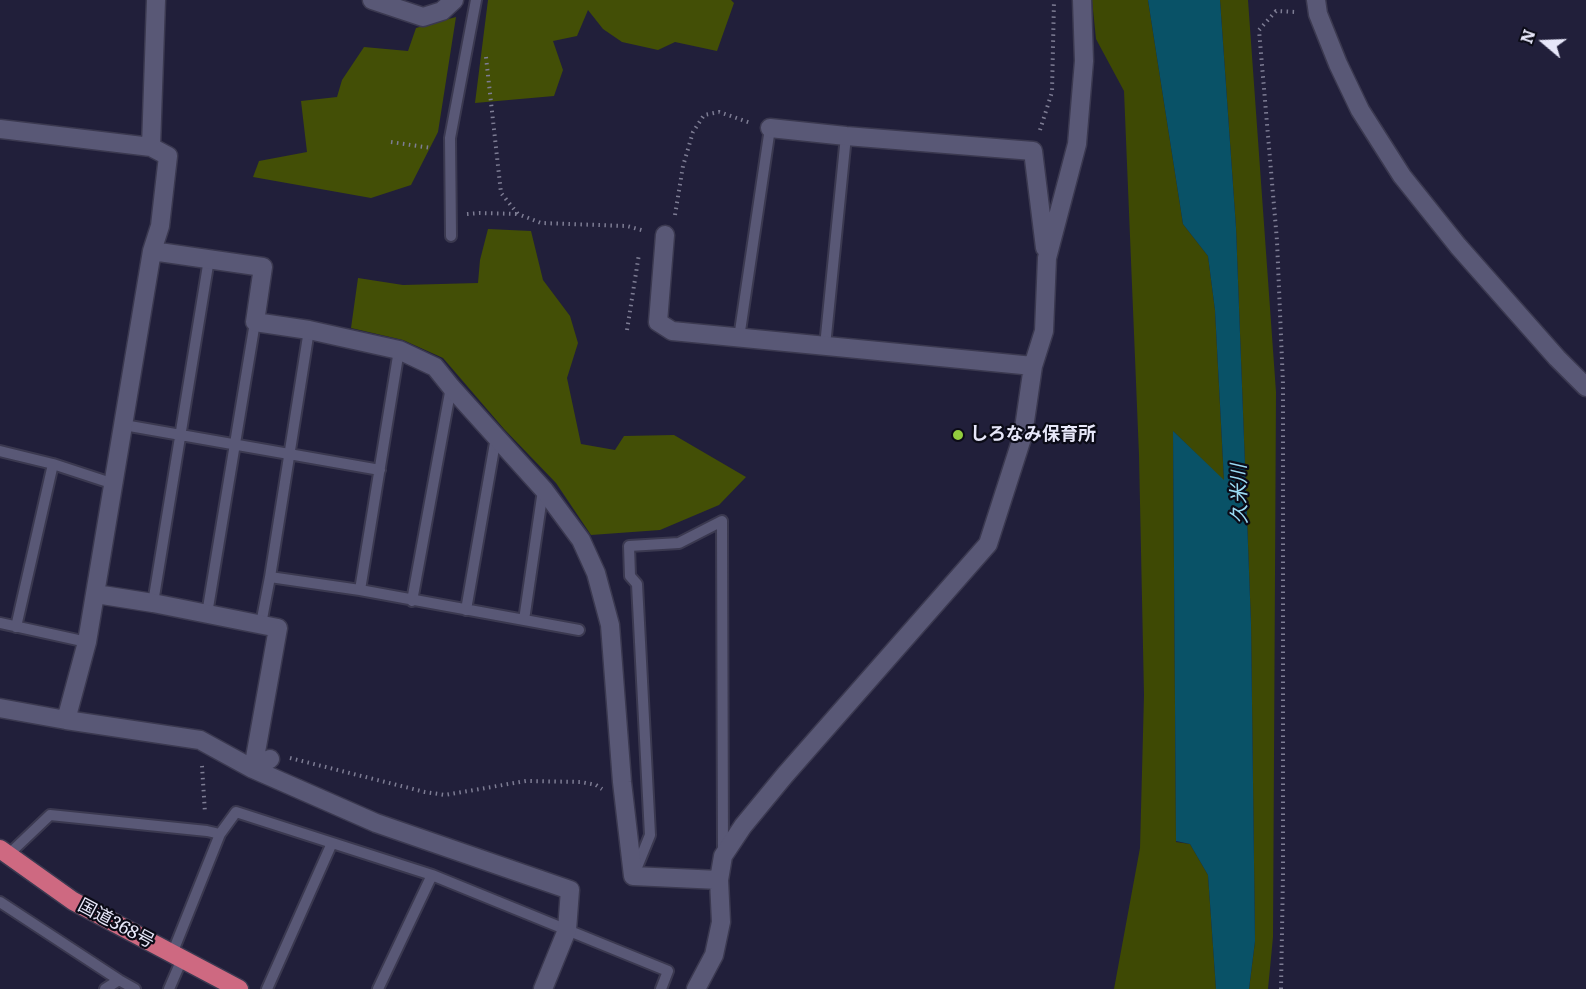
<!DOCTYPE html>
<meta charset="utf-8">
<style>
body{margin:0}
#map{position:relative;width:1586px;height:989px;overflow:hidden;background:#211f3a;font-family:Literata,serif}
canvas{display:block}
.north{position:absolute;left:1514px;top:12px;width:60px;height:60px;-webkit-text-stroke:4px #0b0b17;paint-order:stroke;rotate:289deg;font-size:16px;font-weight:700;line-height:24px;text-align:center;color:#e7e7f9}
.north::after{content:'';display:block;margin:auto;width:21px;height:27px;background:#e7e7f9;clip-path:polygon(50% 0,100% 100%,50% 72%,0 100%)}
</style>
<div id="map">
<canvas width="1586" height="989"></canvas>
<div class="north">N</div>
</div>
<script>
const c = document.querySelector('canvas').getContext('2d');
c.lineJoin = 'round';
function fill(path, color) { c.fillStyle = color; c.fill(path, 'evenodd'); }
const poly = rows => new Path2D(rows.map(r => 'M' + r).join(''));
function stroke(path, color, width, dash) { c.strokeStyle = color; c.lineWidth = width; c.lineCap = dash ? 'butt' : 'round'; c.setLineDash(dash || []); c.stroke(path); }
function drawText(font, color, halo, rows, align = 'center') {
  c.font = font + ' Literata,"Noto Sans JP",serif'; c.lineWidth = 4.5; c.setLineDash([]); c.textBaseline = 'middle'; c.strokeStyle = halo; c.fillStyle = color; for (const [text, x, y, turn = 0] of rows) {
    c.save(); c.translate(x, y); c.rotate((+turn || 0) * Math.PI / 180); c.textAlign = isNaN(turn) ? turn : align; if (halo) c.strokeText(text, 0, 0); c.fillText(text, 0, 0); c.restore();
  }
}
fill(poly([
 [1092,0,1148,0,1183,224,1208,256,1215,310,1224,481,1173,431,1176,842,1190,844,1208,875,1216,989,1114,989,1140,848,1144,695,1139,455,1124,91,1096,39],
 [1220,0,1248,0,1276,392,1273,937,1268,989,1249,989,1255,941,1251,624,1236,228]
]), '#3e4904');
fill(poly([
 [488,0,731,0,734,3,717,51,675,42,658,50,622,42,603,29,588,10,577,36,553,41,563,70,554,96,475,103],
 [456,17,438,132,411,185,371,198,253,177,259,161,307,152,301,101,337,97,342,80,364,47,408,51,416,28],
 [488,229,531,231,543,280,570,316,578,343,567,378,581,444,615,450,624,436,674,435,746,477,719,505,660,530,591,535,556,483,504,429,443,358,403,340,351,328,358,278,403,285,478,283,480,260]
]), '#434f06');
fill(poly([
 [1148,0,1220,0,1236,228,1251,624,1255,941,1249,989,1216,989,1208,875,1190,844,1176,841,1173,431,1224,480,1215,310,1208,256,1183,224]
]), '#095267');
const service = poly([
 [451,236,450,138,476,0],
 [739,338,770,128],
 [825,346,846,136],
 [124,425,380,470],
 [0,451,53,464,16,627],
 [53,464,114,484],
 [270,577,360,590,579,630],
 [360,590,399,350],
 [412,601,451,387],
 [153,603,209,259],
 [466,610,496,437],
 [207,614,255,322],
 [524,620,543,490],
 [0,623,87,642],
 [261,624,270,577,309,330],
 [8,855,50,815,207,831,220,834],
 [635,872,650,835,637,584,630,576,629,546,679,543,722,521,723,853],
 [0,902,119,980,135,989],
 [172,954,220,834,236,812,432,875,668,971,661,989],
 [105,989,119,980],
 [169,989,182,959],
 [267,989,332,843],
 [378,989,432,875]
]);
const minor = poly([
 [372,0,423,17,442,11,454,0],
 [1316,0,1318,14,1338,64,1360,110,1402,176,1458,246,1557,358,1586,387],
 [770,128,846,136,1033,151,1045,248],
 [0,129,151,147],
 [665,235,658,322,672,331,1033,366],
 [152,251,263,267,255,322,309,330,399,350,435,367,451,387,544,490,581,540,596,573,610,625,622,782,633,876,719,880],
 [96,594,153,603,278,628,253,769,270,759],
 [0,708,66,720,200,740,253,769,376,823,570,890,567,930,543,989],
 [66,720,87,642,152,251,160,226,168,156,151,147,156,0],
 [696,989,714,955,721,922,719,880,723,856,743,826,785,775,988,544,1023,435,1033,366,1044,331,1047,258,1077,144,1084,61,1082,0]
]);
const trunk = poly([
 [0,849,73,901,239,989]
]);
stroke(service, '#3b3950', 14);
stroke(minor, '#3b3950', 21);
stroke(trunk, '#3b3950', 21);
stroke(poly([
 [486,57,501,193,518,214,541,223,627,226,645,231],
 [1040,130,1052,92,1054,0],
 [391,142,431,148],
 [467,214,480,213,517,214],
 [675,215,683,166,693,132,704,115,719,112,751,123],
 [627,330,639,254],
 [290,758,425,792,445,795,526,781,581,782,596,785,602,789],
 [202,766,205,813],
 [1281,989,1283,874,1283,384,1277,241,1259,30,1276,11,1296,12]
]), '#7e7d94', 4, [1.5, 4.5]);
stroke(service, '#595876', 10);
stroke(minor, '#595876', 18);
stroke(trunk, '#ce6981', 18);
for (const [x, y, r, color] of [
 [958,435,6,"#92cd3e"]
]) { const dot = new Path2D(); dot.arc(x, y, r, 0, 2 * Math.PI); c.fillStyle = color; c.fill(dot); stroke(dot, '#0b0b17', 2); }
drawText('bold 18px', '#e7e7f9', '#0b0b17', [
 ["しろなみ保育所",970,435]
], 'left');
drawText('18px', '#e7e7f9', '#0b0b17', [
 ["国道368号",116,924,28]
]);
drawText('italic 20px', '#9bdbf4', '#0b0b17', [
 ["久米川",1240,494,-91]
]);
</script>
